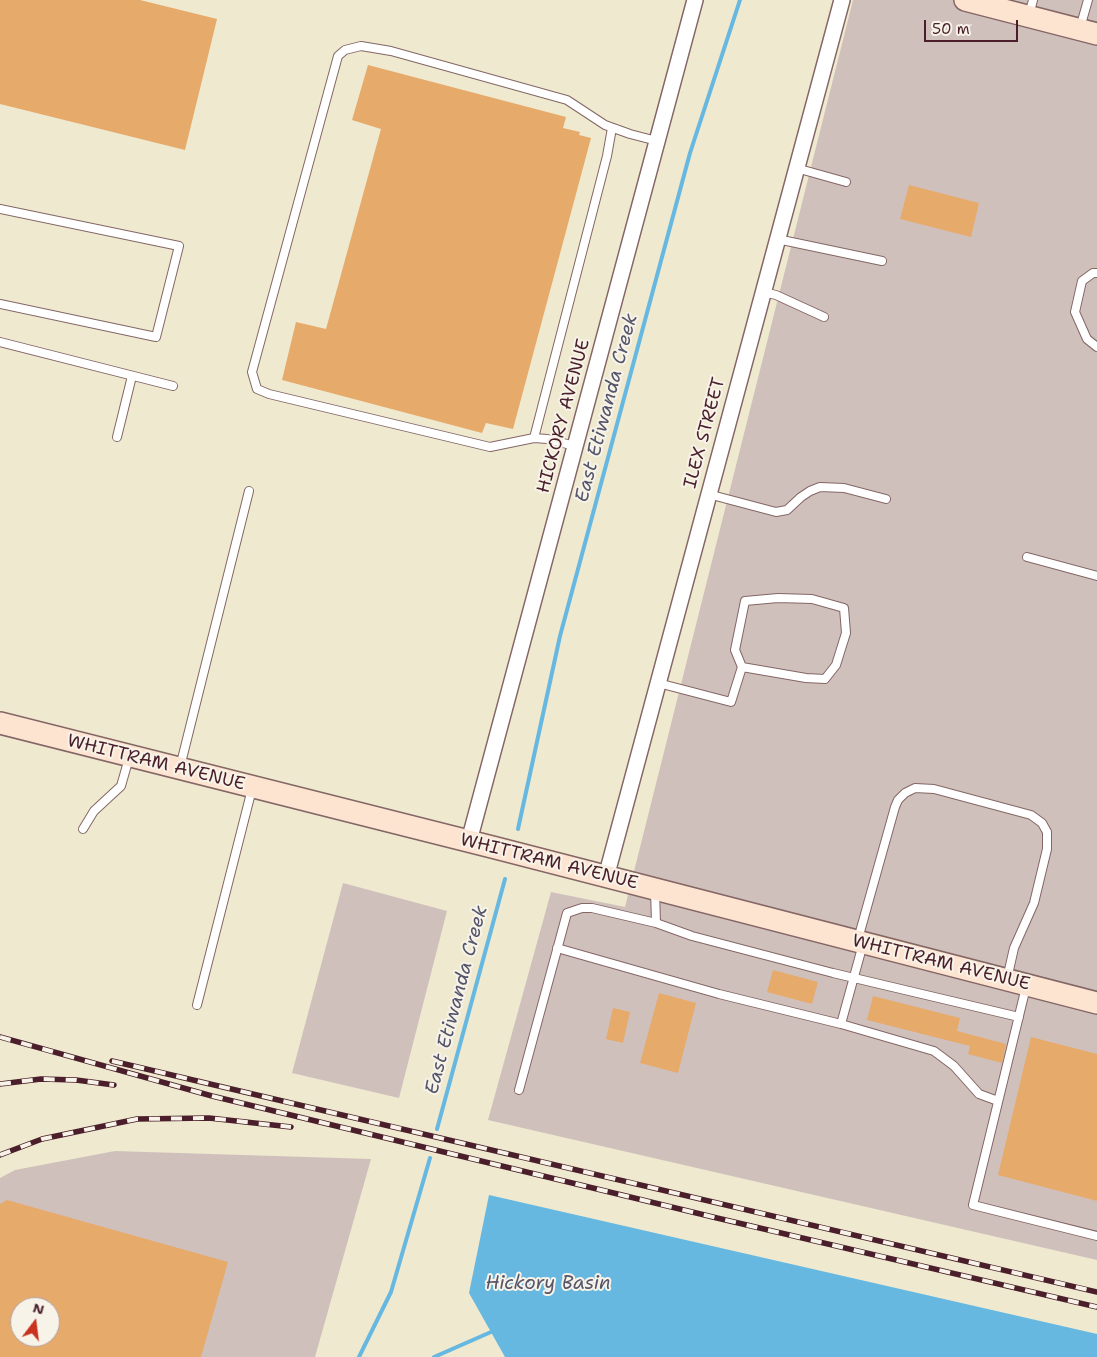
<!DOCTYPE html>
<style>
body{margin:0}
#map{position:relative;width:1097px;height:1357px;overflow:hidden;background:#efe9d0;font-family:"Shantell Sans",sans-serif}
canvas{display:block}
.north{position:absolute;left:10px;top:1297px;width:50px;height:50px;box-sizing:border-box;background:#f7f3e8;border:1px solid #b29e9c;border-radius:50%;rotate:15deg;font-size:14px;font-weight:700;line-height:20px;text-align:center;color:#4a1f2b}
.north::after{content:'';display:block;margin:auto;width:18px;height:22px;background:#c8321e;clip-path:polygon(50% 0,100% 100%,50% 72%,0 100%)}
.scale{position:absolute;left:924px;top:20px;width:94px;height:22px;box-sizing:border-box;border:2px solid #4a1f2b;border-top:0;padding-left:6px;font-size:15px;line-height:18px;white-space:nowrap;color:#4a1f2b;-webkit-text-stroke:4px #f7f3e8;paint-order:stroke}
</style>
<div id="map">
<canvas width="1097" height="1357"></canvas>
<div class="north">N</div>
<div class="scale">50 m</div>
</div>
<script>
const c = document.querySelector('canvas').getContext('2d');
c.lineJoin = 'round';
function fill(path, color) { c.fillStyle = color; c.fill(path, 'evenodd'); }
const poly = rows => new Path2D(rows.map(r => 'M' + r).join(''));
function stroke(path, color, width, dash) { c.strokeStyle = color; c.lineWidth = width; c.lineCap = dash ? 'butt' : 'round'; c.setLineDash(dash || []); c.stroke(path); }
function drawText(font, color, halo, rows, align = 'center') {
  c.font = font + ' "Shantell Sans",sans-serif'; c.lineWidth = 4; c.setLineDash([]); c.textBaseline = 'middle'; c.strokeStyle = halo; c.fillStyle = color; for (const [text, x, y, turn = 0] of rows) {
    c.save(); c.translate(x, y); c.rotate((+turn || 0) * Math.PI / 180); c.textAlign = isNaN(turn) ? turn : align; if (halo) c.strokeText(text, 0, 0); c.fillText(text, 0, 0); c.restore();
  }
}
fill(poly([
 [853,0,1097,0,1097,1260,488,1120,551,892,625,907],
 [343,883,447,911,399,1098,292,1073],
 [115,1151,371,1159,315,1357,0,1357,0,1178,15,1170],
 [20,1307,50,1307,50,1337,20,1337]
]), '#d0c0bc');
fill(poly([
 [489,1195,1097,1334,1097,1357,505,1357,469,1293]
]), '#66b8e1');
stroke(poly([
 [518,829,560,636,690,153,740,0],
 [437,1129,505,879],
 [359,1357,391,1292,430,1158],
 [434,1357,491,1332]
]), '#66b8e1', 4);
fill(poly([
 [0,0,140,0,217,19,185,150,0,104],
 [368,65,566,117,563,128,580,132,579,135,591,138,513,429,486,423,482,433,282,380,296,322,326,329,381,129,352,120],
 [909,185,979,203,971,237,900,219],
 [773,970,818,982,812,1004,767,992],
 [659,993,696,1003,678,1073,640,1063],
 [873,996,960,1018,957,1031,1006,1044,1002,1063,968,1054,970,1046,867,1020],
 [613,1008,630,1012,623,1043,606,1039],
 [1031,1037,1097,1054,1097,1201,998,1175],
 [7,1200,228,1262,201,1357,0,1357,0,1204],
 [20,1307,50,1307,50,1337,20,1337]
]), '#e6aa6b');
const lane = poly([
 [1029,15,1033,0],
 [1080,28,1088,0],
 [796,168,846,182],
 [0,209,179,246,156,337,0,304],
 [777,239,882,261],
 [1097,273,1093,273,1082,281,1075,312,1087,339,1097,347],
 [763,292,776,295,824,317],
 [0,342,173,386],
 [117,437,132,376],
 [534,438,607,156,612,128],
 [575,446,547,439,534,438,490,447,269,394,257,389,252,372,338,56,345,50,361,46,391,51,567,100,605,125,630,134,657,141],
 [708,494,776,512,787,510,801,497,810,491,820,487,844,488,886,499],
 [1027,557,1097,576],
 [658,683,731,702,742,667,735,650,745,601,778,598,812,599,844,608,846,633,836,665,825,679,806,678,742,667],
 [180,767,249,491],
 [83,829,94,811,121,786,129,758],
 [655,890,656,923],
 [858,939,895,807,898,800,905,793,915,788,934,789,1031,815,1042,823,1047,832,1047,849,1034,903,1014,948,1007,979],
 [557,948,719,994,841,1024,934,1051,954,1066,979,1094,998,1101],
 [1026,987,973,1205,1097,1236],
 [197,1005,252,789],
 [841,1024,863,944],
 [519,1090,567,913,582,908,592,908,656,923,692,936,833,973,1019,1017]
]);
const street = poly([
 [469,841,695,0],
 [606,877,842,0]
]);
const secondary = poly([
 [965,0,1097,34],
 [0,723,496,848,1097,1003]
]);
stroke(lane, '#846665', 10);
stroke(street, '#846665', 18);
stroke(secondary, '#846665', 24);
stroke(lane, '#fff', 8);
stroke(street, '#fff', 15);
stroke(secondary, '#fde4d1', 21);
const rail = poly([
 [0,1037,212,1096,717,1218,1097,1307],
 [112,1061,1097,1292],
 [0,1084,41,1079,76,1080,114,1085],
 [0,1155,42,1139,137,1119,209,1118,291,1127]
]);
stroke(rail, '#4a1f2b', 5.5);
stroke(rail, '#f7f3e8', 4, [11]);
drawText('18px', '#4a1f2b', '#f7f3e8', [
 ["HICKORY AVENUE",564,416,-75],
 ["ILEX STREET",705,433,-75],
 ["WHITTRAM AVENUE",156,763,14],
 ["WHITTRAM AVENUE",549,862,14],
 ["WHITTRAM AVENUE",941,963,14]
]);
drawText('italic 19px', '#54556b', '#f7f3e8', [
 ["East Etiwanda Creek",607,408,-75],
 ["East Etiwanda Creek",457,1000,-75],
 ["Hickory Basin",548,1284]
]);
</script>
